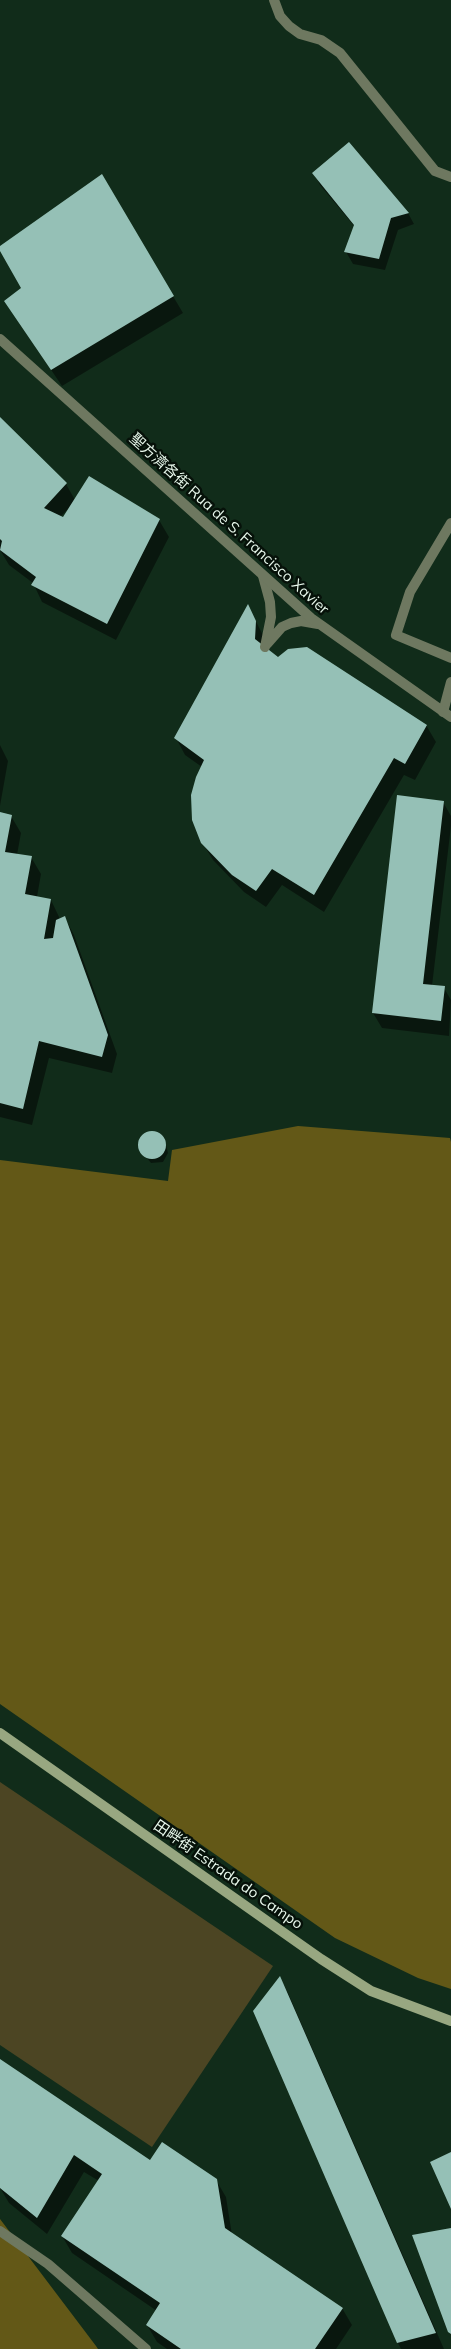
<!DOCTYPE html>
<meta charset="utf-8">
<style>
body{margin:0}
canvas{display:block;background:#112c1a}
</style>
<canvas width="451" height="2349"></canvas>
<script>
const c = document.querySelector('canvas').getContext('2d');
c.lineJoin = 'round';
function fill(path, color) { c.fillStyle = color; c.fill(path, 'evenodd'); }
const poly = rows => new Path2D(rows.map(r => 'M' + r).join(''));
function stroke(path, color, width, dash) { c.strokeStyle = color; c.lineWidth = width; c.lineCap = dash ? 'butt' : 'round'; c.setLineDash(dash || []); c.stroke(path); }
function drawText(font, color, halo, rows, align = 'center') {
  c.font = font + ' Mulish,"Noto Sans SC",sans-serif'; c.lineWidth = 5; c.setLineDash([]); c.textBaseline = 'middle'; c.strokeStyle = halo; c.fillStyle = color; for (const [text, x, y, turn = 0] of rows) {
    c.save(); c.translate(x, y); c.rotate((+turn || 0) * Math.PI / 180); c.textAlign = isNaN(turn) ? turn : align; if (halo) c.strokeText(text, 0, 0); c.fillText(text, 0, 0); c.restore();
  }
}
fill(poly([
 [0,1782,273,1966,152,2147,0,2045]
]), '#4c4523');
fill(poly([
 [298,1126,450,1138,451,1142,451,1989,418,1978,335,1938,0,1704,0,1160,168,1181,172,1150],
 [0,2219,96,2346,98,2349,0,2349]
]), '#635817');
fill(poly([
 [314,173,408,213,414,224,398,230,385,270,353,264,346,252,355,227,320,185],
 [102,176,183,313,62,386,16,318,23,289,0,248],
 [0,419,66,484,75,500,159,520,169,537,116,640,42,602,33,583,9,565,0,550],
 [68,509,63,519,60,517],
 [248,606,265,639,264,648,278,659,426,725,436,742,415,780,404,775,324,912,282,885,266,907,244,892,213,860,202,842,202,767,185,755,176,738],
 [0,745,8,761,0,806],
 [443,802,451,816,451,826,432,986,444,988,451,1000,449,1036,382,1028,373,1013],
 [0,814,11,816,21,833,17,855,31,857,41,874,37,897,51,900,60,919,65,918,74,935,117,1054,112,1073,49,1058,32,1125,0,1117],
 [151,1132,162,1138,166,1145,168,1153,163,1162,151,1163,141,1151,140,1143,144,1135],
 [280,1978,288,1993,444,2349,401,2349,398,2343],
 [0,2060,150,2162,216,2180,226,2197,232,2235,342,2308,352,2325,336,2349,167,2349,157,2342,147,2325,157,2311,72,2253,62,2236,99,2181,84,2172,47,2234,9,2203,0,2188]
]), '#0007');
fill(poly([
 [349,142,409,213,391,218,379,259,344,252,354,225,312,173],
 [102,174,174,296,51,370,4,301,21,288,0,251,0,246],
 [0,417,67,483,44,508,63,517,89,476,160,519,107,624,31,585,36,577,0,550,2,541,0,539],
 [248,604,256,621,255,639,278,657,288,649,307,647,427,725,405,764,394,758,314,895,272,869,256,891,232,875,201,843,192,820,191,795,196,777,204,760,174,738],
 [397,795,444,801,423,984,445,986,441,1021,372,1013],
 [0,812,12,815,5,852,32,856,25,894,51,899,44,939,53,938,56,920,65,916,108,1035,102,1057,39,1041,23,1109,0,1103],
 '138 1145a14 14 0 1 1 28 0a14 14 0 1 1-28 0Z',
 [280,1976,436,2333,397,2343,253,2011],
 [0,2059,150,2160,162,2142,217,2179,225,2228,343,2308,315,2349,181,2349,146,2325,160,2303,61,2236,102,2174,74,2155,37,2218,0,2188],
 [451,2152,451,2209,430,2162],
 [451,2228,451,2334,448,2332,412,2235]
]), '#95c0b6');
stroke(poly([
 [451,523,410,592,396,635,451,658],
 [263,576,270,602,271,617,265,647],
 [267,644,282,627,291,623,301,621,318,624],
 [443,712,451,682],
 [0,2231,48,2264,146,2349]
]), '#6e7860', 10);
stroke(poly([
 [274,0,280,16,289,26,300,34,321,40,340,53,435,171,451,177],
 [0,339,311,618,451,717]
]), '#6e7860', 10);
stroke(poly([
 [0,1733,321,1959,371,1991,451,2021]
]), '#98a781', 10);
drawText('15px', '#e7f7eb', '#061109', [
 ["聖方濟各街 Rua de S. Francisco Xavier",229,524,42],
 ["田畔街 Estrada do Campo",228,1875,35]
]);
</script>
